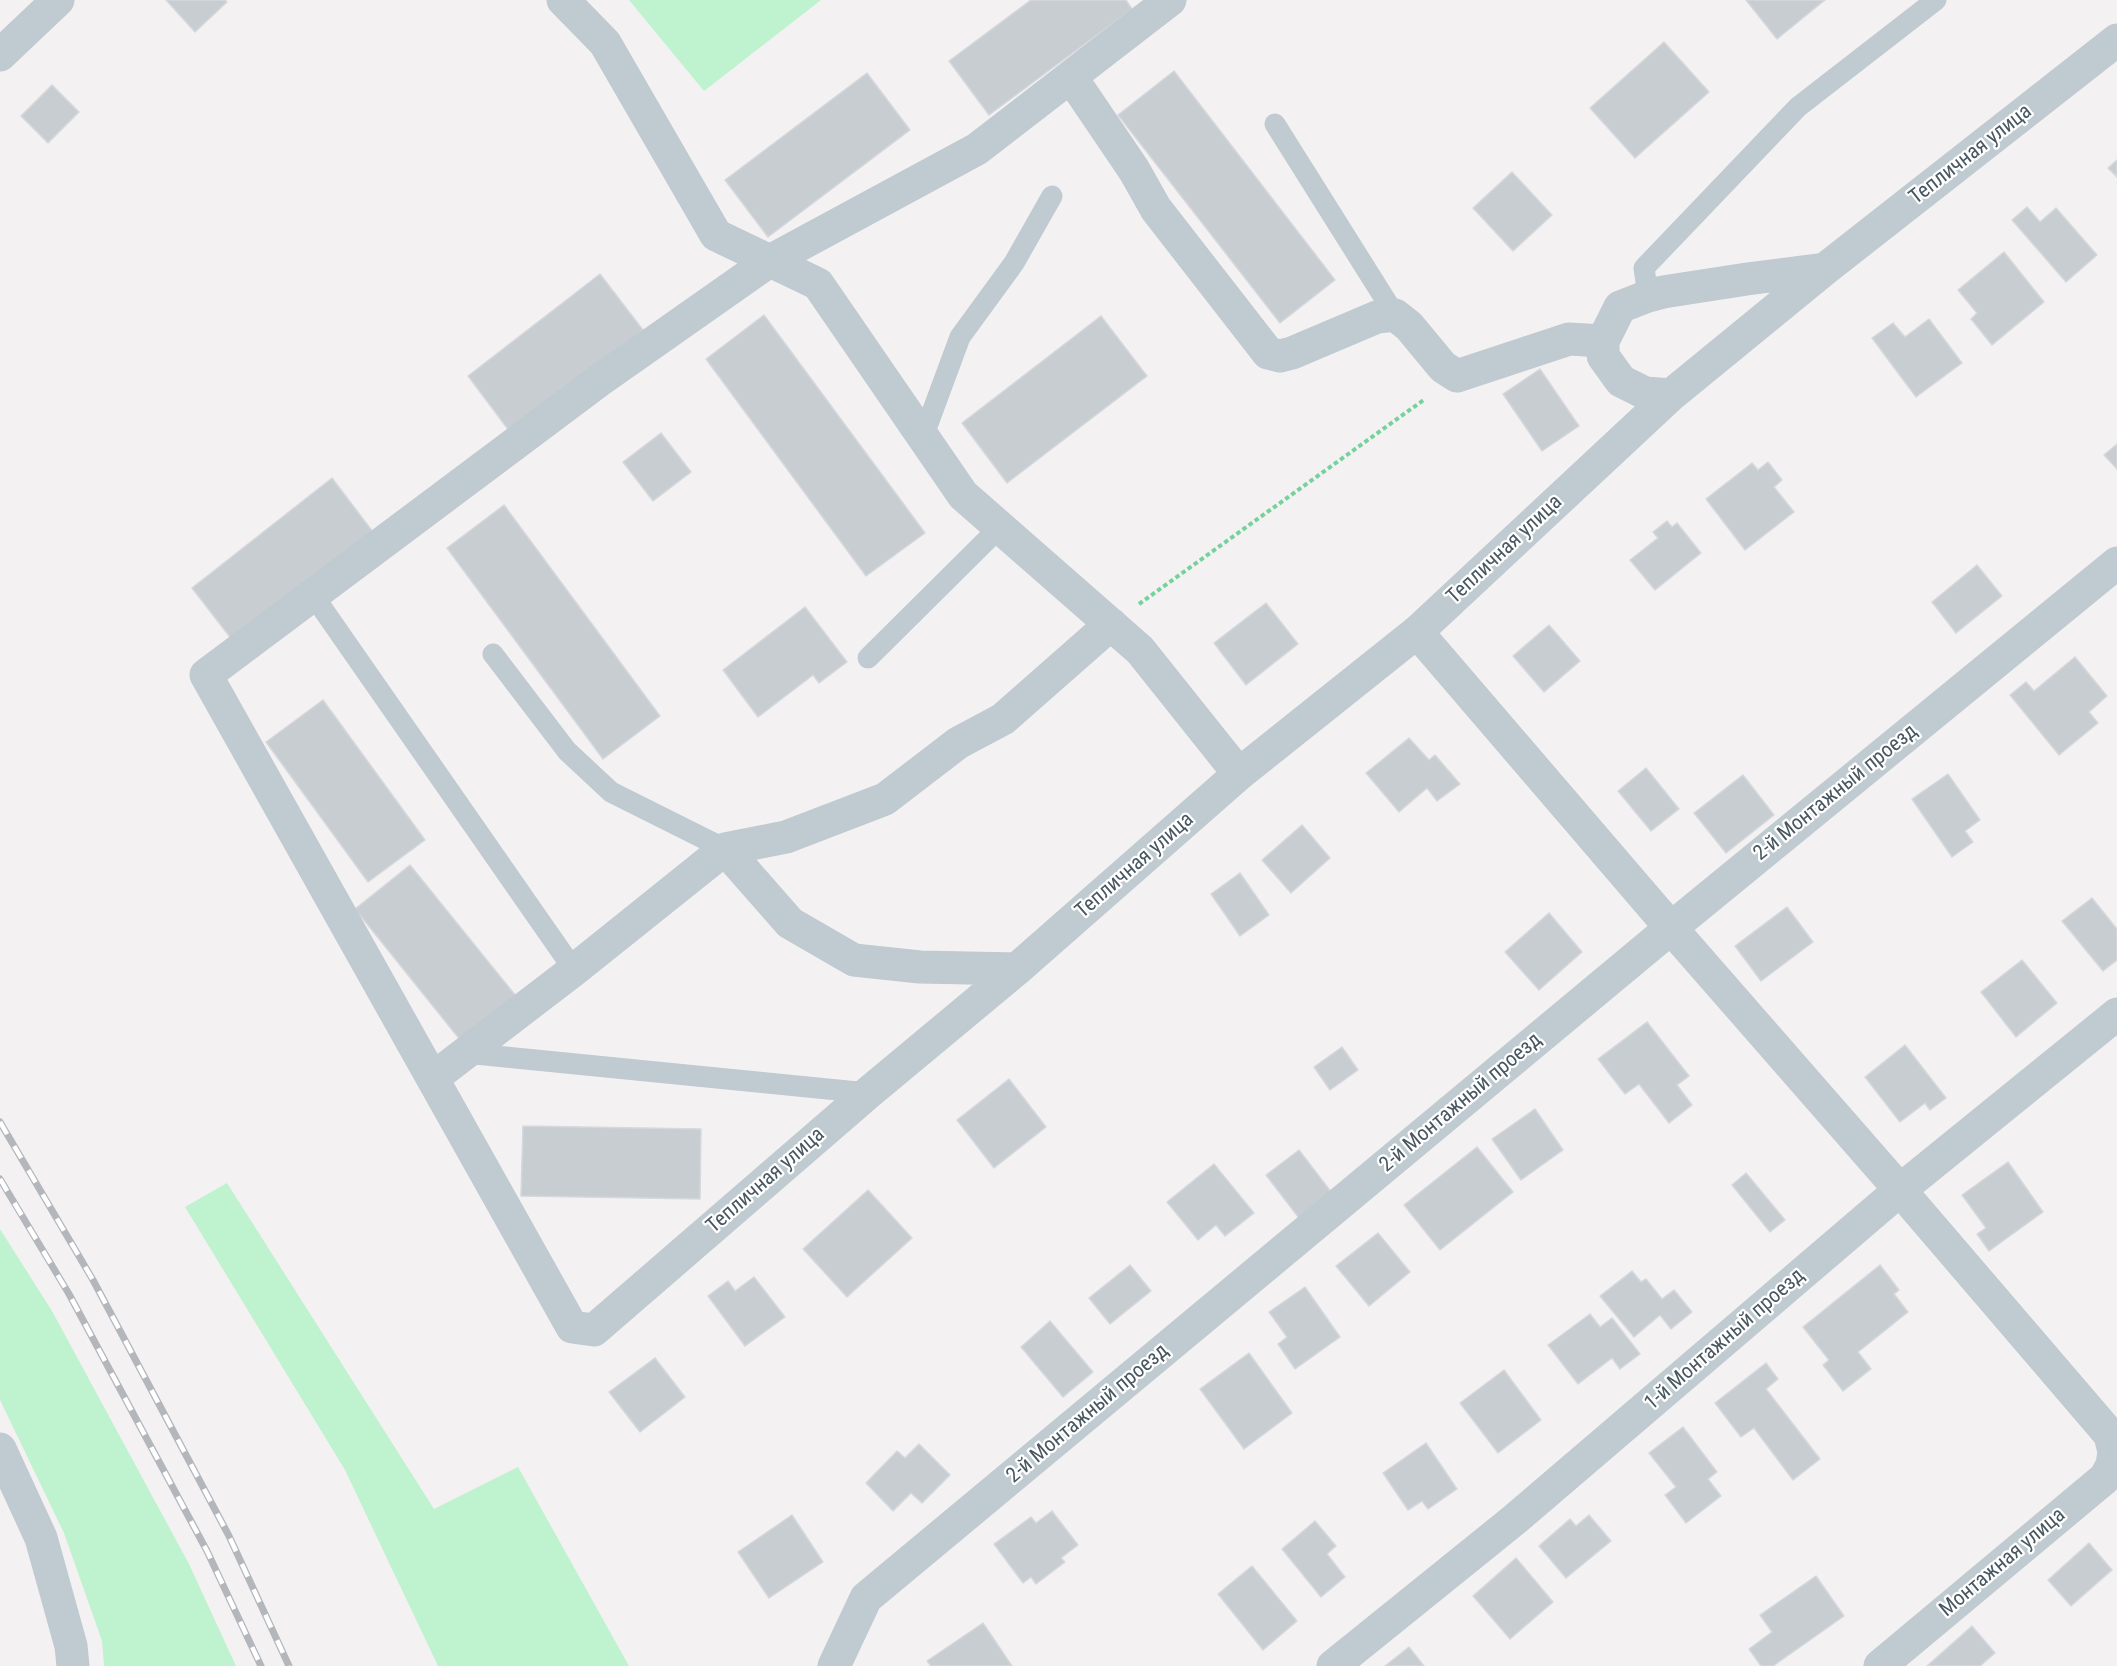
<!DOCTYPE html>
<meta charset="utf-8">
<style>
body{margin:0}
canvas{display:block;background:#f4f1f2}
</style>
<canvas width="2117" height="1666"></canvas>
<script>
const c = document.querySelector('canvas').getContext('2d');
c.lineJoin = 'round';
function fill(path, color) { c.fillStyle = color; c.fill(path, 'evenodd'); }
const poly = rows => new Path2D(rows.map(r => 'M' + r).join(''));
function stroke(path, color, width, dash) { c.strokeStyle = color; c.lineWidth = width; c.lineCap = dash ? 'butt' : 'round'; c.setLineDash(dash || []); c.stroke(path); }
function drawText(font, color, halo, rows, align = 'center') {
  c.font = font + ' "Roboto Condensed",sans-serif'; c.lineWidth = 4.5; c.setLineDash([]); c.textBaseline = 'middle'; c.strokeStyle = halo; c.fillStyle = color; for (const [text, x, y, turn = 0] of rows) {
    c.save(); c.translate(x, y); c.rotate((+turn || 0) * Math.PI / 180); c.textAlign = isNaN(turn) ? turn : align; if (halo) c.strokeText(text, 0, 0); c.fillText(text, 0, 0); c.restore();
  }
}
fill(poly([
 [629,0,821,0,704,91],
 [227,1183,434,1509,518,1467,629,1666,438,1666,345,1470,185,1207],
 [0,1229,52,1311,189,1564,236,1666,104,1666,102,1641,64,1533,0,1400]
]), '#bff2ce');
const building = poly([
 [166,0,225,0,227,2,195,32,166,0],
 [1031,0,1126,0,1132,9,989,115,949,61,1031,0],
 [1746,0,1825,0,1777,39,1746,0],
 [1664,42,1709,92,1635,158,1590,108,1664,42],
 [1174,71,1335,280,1280,323,1118,115,1174,71],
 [867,73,910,130,768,237,725,180,867,73],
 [52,85,79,112,48,143,21,116,52,85],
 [2117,160,2117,177,2108,168,2117,160],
 [1512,172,1552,215,1513,251,1473,208,1512,172],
 [2027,207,2040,222,2056,208,2097,255,2066,282,2012,220,2027,207],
 [2004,252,2044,302,1992,345,1971,319,1977,313,1958,290,2004,252],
 [600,274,643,330,510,432,468,376,600,274],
 [764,315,925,533,866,576,706,359,764,315],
 [1101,316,1147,376,1007,483,962,423,1101,316],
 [1929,319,1962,363,1916,397,1872,338,1893,323,1905,337,1929,319],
 [1540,369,1579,426,1542,451,1503,394,1540,369],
 [661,433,691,472,653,501,623,462,661,433],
 [2117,444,2117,469,2104,455,2117,444],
 [1768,462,1782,480,1774,487,1794,512,1745,550,1706,499,1752,463,1758,470,1768,462],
 [332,478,373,532,233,641,192,588,332,478],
 [504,505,660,716,603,759,447,548,504,505],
 [1667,521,1672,527,1677,523,1701,553,1655,590,1630,560,1658,538,1653,532,1667,521],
 [1977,565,2002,596,1956,633,1932,602,1977,565],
 [1266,603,1298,644,1246,685,1214,643,1266,603],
 [805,607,847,662,819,683,813,675,758,717,723,670,805,607],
 [1549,625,1580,661,1544,692,1513,656,1549,625],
 [2075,657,2107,696,2089,712,2098,723,2059,755,2010,695,2026,682,2034,691,2075,657],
 [323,700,425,840,368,882,266,742,323,700],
 [1409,738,1429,760,1435,755,1460,784,1437,801,1427,788,1399,812,1366,773,1409,738],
 [1646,768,1679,809,1651,831,1618,791,1646,768],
 [1948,774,1980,820,1965,831,1973,842,1952,857,1912,799,1948,774],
 [1743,775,1774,815,1726,853,1694,813,1743,775],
 [1302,825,1330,858,1291,893,1262,860,1302,825],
 [410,865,520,1001,465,1046,355,909,410,865],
 [1240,873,1269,915,1240,936,1211,894,1240,873],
 [2092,898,2117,929,2117,960,2103,971,2062,921,2092,898],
 [1787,907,1813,942,1761,981,1735,946,1787,907],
 [1549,913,1582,952,1539,990,1505,952,1549,913],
 [2022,960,2057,1003,2016,1037,1981,992,2022,960],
 [1647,1022,1689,1076,1677,1085,1692,1105,1669,1123,1639,1084,1625,1094,1598,1059,1647,1022],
 [1905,1045,1946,1098,1930,1110,1925,1103,1900,1122,1865,1077,1905,1045],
 [1342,1047,1358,1070,1330,1090,1314,1067,1342,1047],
 [1009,1079,1046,1127,994,1168,957,1120,1009,1079],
 [1535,1109,1563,1150,1521,1180,1492,1139,1535,1109],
 [523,1126,701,1129,700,1199,521,1196,523,1126],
 [1477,1147,1513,1192,1440,1250,1404,1205,1477,1147],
 [1299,1150,1332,1193,1299,1218,1266,1175,1299,1150],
 [2008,1162,2043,1212,1989,1251,1977,1234,1986,1228,1962,1195,2008,1162],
 [1214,1164,1254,1213,1225,1236,1216,1225,1198,1240,1167,1202,1214,1164],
 [1746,1173,1785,1220,1770,1232,1732,1185,1746,1173],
 [868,1190,912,1238,847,1297,803,1249,868,1190],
 [1378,1233,1410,1272,1369,1306,1336,1266,1378,1233],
 [1130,1265,1151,1291,1110,1324,1089,1298,1130,1265],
 [1880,1265,1899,1290,1894,1294,1908,1312,1858,1352,1871,1369,1843,1391,1823,1365,1829,1360,1803,1327,1880,1265],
 [1632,1271,1641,1282,1646,1279,1662,1299,1674,1290,1692,1312,1671,1329,1660,1315,1634,1337,1600,1296,1632,1271],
 [754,1277,785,1317,745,1346,708,1296,728,1281,735,1291,754,1277],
 [1305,1287,1340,1337,1295,1369,1278,1344,1287,1337,1269,1312,1305,1287],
 [1590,1314,1600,1327,1612,1318,1640,1354,1620,1369,1612,1358,1578,1384,1548,1345,1590,1314],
 [1050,1321,1093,1372,1063,1397,1021,1347,1050,1321],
 [1249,1353,1292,1413,1244,1449,1200,1389,1249,1353],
 [655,1358,685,1397,640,1432,609,1392,655,1358],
 [1766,1363,1778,1379,1766,1389,1820,1459,1793,1480,1754,1428,1741,1437,1715,1403,1766,1363],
 [1504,1370,1541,1420,1498,1453,1460,1403,1504,1370],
 [1683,1427,1717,1472,1708,1479,1721,1496,1686,1523,1665,1495,1676,1487,1649,1453,1683,1427],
 [1426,1443,1457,1489,1428,1509,1422,1501,1408,1510,1383,1473,1426,1443],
 [919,1444,950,1475,922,1503,911,1493,893,1511,866,1483,897,1451,905,1458,919,1444],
 [1052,1511,1078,1545,1061,1558,1065,1562,1036,1584,1031,1577,1023,1583,994,1544,1031,1517,1036,1523,1052,1511],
 [792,1515,823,1562,769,1598,738,1552,792,1515],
 [1589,1515,1611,1541,1566,1578,1539,1546,1570,1519,1576,1526,1589,1515],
 [1315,1521,1336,1546,1327,1554,1345,1577,1321,1597,1282,1549,1315,1521],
 [2089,1543,2112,1570,2071,1606,2048,1580,2089,1543],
 [1516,1558,1553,1602,1510,1639,1473,1596,1516,1558],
 [1252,1566,1297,1621,1263,1650,1218,1594,1252,1566],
 [1816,1576,1844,1616,1773,1666,1761,1666,1749,1649,1772,1632,1760,1615,1816,1576],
 [983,1623,1012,1666,931,1666,927,1661,983,1623],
 [1972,1626,1995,1653,1980,1666,1927,1666,1972,1626],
 [1409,1647,1424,1666,1385,1666,1409,1647]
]);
fill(building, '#c8cdd1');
stroke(building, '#d5d8dd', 1.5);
stroke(poly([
 [1139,604,1425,399]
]), '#75d29c', 4, [4.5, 3]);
stroke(poly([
 [1275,124,1395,315],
 [1648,296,1644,268,1798,107,1936,0],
 [923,437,960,337,1014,263,1052,196],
 [313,595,574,970],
 [493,654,567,751,611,792,725,849],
 [868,658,1000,527],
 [465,1053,868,1093]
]), '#bfcad1', 21);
stroke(poly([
 [563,0,605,43,716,235,818,284,963,495,1140,650,1239,774],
 [1170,0,977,149,768,262,600,380,206,675,572,1327,594,1330,868,1093,1017,969,1239,774,1417,632,1671,928,1900,1190,2110,1435,2114,1452,2112,1465,2105,1478,1880,1666],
 [0,55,58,0],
 [1071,77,1134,170,1156,209,1268,353,1280,356,1292,353,1377,317,1395,315,1409,326,1443,367,1457,376,1569,339,1603,341],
 [725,849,790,923,854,960,920,967,1017,969],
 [433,1078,574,970,725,849,786,837,885,799,958,743,1003,719,1111,624],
 [834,1666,866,1598,1671,928,2117,563],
 [1333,1666,1514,1520,1900,1190,2117,1014]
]), '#bfcad1', 33);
stroke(poly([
 [1825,269,1747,279,1663,292,1648,296,1620,307,1603,341,1603,356,1621,381,1645,393,1671,395,1825,269,2117,40],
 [1417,632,1671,395],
 [0,1449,41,1538,71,1646,73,1666]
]), '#bfcad1', 33);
const rail = poly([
 [0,1122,93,1280,229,1536,289,1666],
 [0,1179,69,1294,207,1551,261,1666]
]);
stroke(rail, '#b3b7bc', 7);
stroke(rail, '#fff', 4.5, [14]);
drawText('21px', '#485760', '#fff', [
 ["Тепличная улица",1971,155,-38],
 ["Тепличная улица",1505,550,-43],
 ["2-й Монтажный проезд",1836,793,-39],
 ["Тепличная улица",1135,866,-41],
 ["2-й Монтажный проезд",1461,1103,-40],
 ["Тепличная улица",766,1181,-41],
 ["1-й Монтажный проезд",1725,1340,-41],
 ["2-й Монтажный проезд",1088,1414,-40],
 ["Монтажная улица",2003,1563,-40]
]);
</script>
